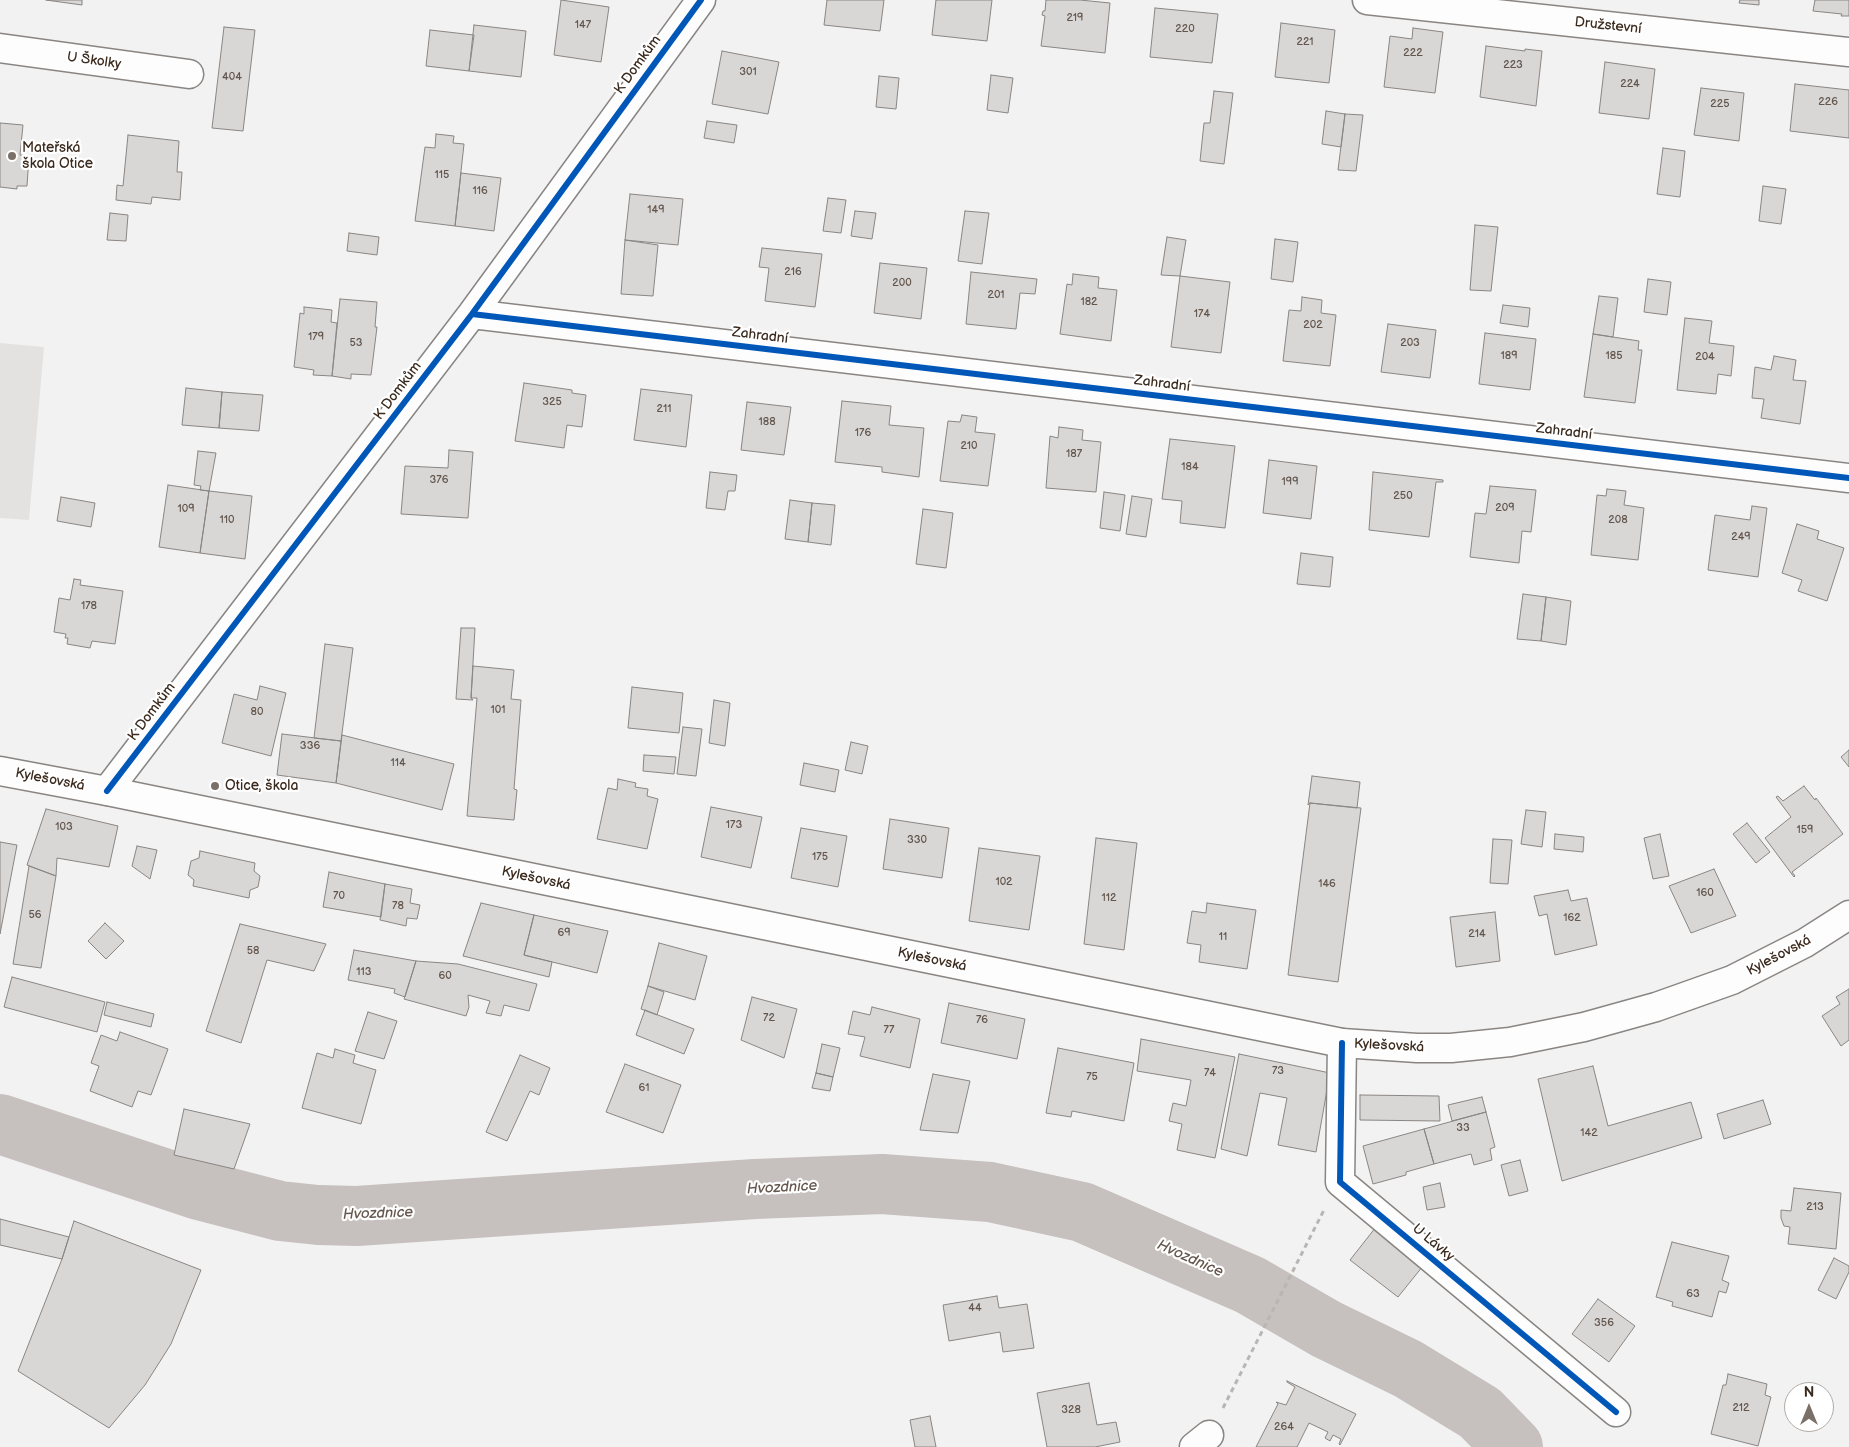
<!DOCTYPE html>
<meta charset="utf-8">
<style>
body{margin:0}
#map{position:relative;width:1849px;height:1447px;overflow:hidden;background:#f3f2f2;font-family:"Balsamiq Sans",sans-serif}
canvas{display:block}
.north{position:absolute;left:1784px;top:1382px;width:50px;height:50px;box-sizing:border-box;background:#fff;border:1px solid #b1aaa5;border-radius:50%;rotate:0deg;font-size:14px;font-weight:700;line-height:20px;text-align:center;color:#3b2a1e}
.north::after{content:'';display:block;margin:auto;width:18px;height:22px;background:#7b7068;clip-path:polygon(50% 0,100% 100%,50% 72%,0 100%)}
</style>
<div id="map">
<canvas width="1849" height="1447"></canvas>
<div class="north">N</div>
</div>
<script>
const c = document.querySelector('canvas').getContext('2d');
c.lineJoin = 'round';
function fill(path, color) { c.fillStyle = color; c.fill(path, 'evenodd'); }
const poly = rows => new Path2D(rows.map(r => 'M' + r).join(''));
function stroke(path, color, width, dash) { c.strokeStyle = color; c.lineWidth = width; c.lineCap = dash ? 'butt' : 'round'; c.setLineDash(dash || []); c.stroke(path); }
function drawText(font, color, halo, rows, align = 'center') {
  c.font = font + ' "Balsamiq Sans",sans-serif'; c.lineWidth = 4.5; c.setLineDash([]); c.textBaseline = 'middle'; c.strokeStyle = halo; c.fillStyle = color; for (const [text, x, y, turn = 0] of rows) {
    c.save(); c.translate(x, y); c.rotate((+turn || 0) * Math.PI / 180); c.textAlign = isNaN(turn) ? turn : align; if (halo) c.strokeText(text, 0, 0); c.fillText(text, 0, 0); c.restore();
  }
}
fill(poly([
 [0,343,44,347,29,520,0,518]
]), '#e4e2e0');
stroke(poly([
 [0,1124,199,1190,280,1211,318,1215,357,1216,755,1189,882,1184,990,1192,1082,1212,1250,1285,1326,1329,1408,1369,1480,1413,1513,1447]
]), '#c6c0be', 60);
const building = poly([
 [46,0,82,0,82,5,46,0],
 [561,0,609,7,601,62,554,55,561,0],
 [827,0,884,0,880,31,824,25,827,0],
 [936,0,992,0,987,41,932,35,936,0],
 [1046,0,1080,0,1110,3,1105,53,1041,46,1045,16,1042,15,1043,11,1045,11,1046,0],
 [1740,0,1759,0,1759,5,1739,3,1740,0],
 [1815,0,1849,0,1849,16,1841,16,1842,14,1813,11,1815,0],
 [1155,8,1218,14,1212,63,1150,57,1155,8],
 [1281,23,1335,30,1329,83,1275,77,1281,23],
 [474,25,526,31,521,77,469,71,474,25],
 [224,27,255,30,243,131,212,128,224,27],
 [1413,28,1443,32,1435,93,1384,87,1390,36,1412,39,1413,28],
 [430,30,474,35,469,71,426,66,430,30],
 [1486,46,1525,51,1525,49,1542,51,1536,106,1480,97,1486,46],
 [722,51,779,62,768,114,712,104,722,51],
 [1605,62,1655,69,1649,119,1599,113,1605,62],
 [991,75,1013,78,1008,113,987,110,991,75],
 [879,76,899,78,896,109,876,107,879,76],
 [1795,84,1849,90,1849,138,1790,131,1795,84],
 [1701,88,1744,93,1739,141,1694,135,1701,88],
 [1214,91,1233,93,1224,164,1200,161,1204,123,1210,123,1214,91],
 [1326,111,1345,114,1341,147,1322,144,1326,111],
 [1345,114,1363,115,1356,171,1338,170,1345,114],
 [707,121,737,125,734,143,704,138,707,121],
 [0,123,23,125,20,155,29,156,27,186,17,186,17,189,0,187,0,123],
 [436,134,454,136,453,143,464,144,455,226,415,221,425,147,435,148,436,134],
 [128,135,179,141,177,172,182,172,180,200,152,197,151,204,116,200,117,185,123,186,128,135],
 [1663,148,1685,151,1680,197,1657,194,1663,148],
 [461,173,501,178,494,231,455,226,461,173],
 [1763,186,1786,189,1781,224,1759,221,1763,186],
 [630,194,683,199,678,245,625,240,630,194],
 [828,198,846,200,841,233,823,231,828,198],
 [855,211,876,213,872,239,851,236,855,211],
 [965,211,989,213,982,264,958,261,965,211],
 [110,213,128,215,126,241,107,240,110,213],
 [1475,225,1498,227,1491,291,1470,290,1475,225],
 [349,233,379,237,377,255,347,251,349,233],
 [1167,237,1186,240,1180,276,1161,275,1167,237],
 [1275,239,1298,242,1293,282,1271,279,1275,239],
 [625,240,658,245,653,296,621,294,625,240],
 [762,248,822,254,815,307,765,301,769,268,759,267,762,248],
 [880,263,927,268,921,319,874,313,880,263],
 [971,272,1037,279,1035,294,1020,293,1016,329,966,324,971,272],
 [1073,274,1099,277,1098,288,1117,290,1111,341,1060,334,1067,284,1072,285,1073,274],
 [1180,276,1230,282,1221,353,1171,347,1180,276],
 [1648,279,1671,282,1667,315,1644,312,1648,279],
 [1599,296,1618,298,1613,337,1593,334,1599,296],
 [1302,297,1322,300,1321,313,1336,315,1330,366,1283,361,1289,310,1301,311,1302,297],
 [340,299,377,302,375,327,377,327,371,375,351,374,351,379,332,376,340,299],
 [1503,305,1530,308,1528,327,1500,323,1503,305],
 [304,307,332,310,331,322,337,323,332,376,313,375,314,370,294,367,300,313,304,314,304,307],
 [1685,318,1712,321,1709,343,1734,346,1731,376,1718,374,1716,394,1677,390,1685,318],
 [1388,324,1436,330,1430,378,1381,372,1388,324],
 [1485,333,1536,339,1530,390,1479,384,1485,333],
 [1593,334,1639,341,1638,350,1642,350,1635,403,1584,397,1593,334],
 [1774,356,1796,360,1793,380,1806,381,1800,424,1761,418,1764,399,1752,398,1755,367,1771,370,1774,356],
 [524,383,572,390,572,393,586,395,582,427,567,425,564,448,515,441,524,383],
 [186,388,222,392,219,428,182,425,186,388],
 [641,389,692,395,686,447,634,440,641,389],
 [222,392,263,395,259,431,219,428,222,392],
 [842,401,891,406,889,425,924,428,919,477,882,472,882,467,835,462,842,401],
 [747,402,791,407,784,455,741,450,747,402],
 [962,415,977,417,975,432,995,434,988,486,940,481,948,421,960,422,962,415],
 [1059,427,1083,430,1082,440,1101,442,1096,492,1046,488,1050,436,1058,438,1059,427],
 [1170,439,1235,446,1225,528,1180,523,1182,501,1162,499,1170,439],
 [449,450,473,452,468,518,401,514,405,466,448,468,449,450],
 [198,451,216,453,209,491,200,490,201,486,194,485,198,451],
 [1269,460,1317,466,1311,519,1263,513,1269,460],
 [710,472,737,475,735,491,728,491,725,510,706,508,710,472],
 [1373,472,1443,480,1443,482,1436,482,1429,537,1369,530,1373,472],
 [168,485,209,491,200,553,159,547,168,485],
 [1490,486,1536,490,1531,532,1522,531,1519,563,1470,557,1475,513,1486,514,1490,486],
 [1607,489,1626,491,1624,505,1644,508,1638,560,1591,555,1597,495,1606,496,1607,489],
 [209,491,252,496,245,559,200,553,209,491],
 [1104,492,1125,495,1120,531,1100,528,1104,492],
 [1132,496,1152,499,1146,537,1126,534,1132,496],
 [61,497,95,503,91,527,57,521,61,497],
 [790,500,812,503,808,542,785,539,790,500],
 [812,503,835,505,831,545,808,542,812,503],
 [1752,506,1767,508,1758,577,1708,570,1715,515,1750,520,1752,506],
 [923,509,953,513,946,568,916,564,923,509],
 [1797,524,1819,531,1817,539,1844,548,1827,601,1798,591,1802,580,1782,573,1797,524],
 [1301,553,1333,557,1330,587,1297,584,1301,553],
 [74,579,81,580,80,585,123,591,115,644,92,641,90,648,67,644,68,638,65,638,66,634,54,632,59,598,70,600,74,579],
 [1523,594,1546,597,1541,641,1517,639,1523,594],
 [1546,597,1571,601,1566,645,1541,641,1546,597],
 [461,628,475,628,471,698,473,700,456,699,461,628],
 [325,644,353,648,341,741,314,738,325,644],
 [473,666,514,670,511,699,521,700,514,789,517,790,514,820,467,816,477,698,471,698,473,666],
 [260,686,286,693,271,756,222,743,234,694,257,700,260,686],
 [632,687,683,693,679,733,628,728,632,687],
 [714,700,730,703,725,746,709,743,714,700],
 [683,727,702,729,696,776,677,774,683,727],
 [282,734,341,741,336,783,277,775,282,734],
 [342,735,454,764,442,810,336,783,342,735],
 [851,742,868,746,862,774,845,770,851,742],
 [1849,750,1849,767,1841,757,1849,750],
 [644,755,676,757,674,774,643,771,644,755],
 [804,763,839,770,835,792,800,785,804,763],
 [1312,776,1360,782,1357,808,1310,803,1308,805,1312,776],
 [618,779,636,783,635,787,648,789,647,796,658,799,647,849,597,839,608,788,617,790,618,779],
 [1804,786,1815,800,1816,798,1843,834,1792,872,1795,876,1794,877,1765,838,1791,817,1776,797,1778,796,1783,801,1804,786],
 [1310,803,1361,808,1338,982,1288,975,1310,803],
 [711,807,762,817,751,868,701,857,711,807],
 [46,809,118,826,109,867,57,858,56,876,27,865,46,809],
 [1526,810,1546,812,1542,847,1521,844,1526,810],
 [890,819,949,828,942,878,883,869,890,819],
 [1747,823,1770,852,1756,863,1733,834,1747,823],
 [801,828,847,836,838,887,791,878,801,828],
 [1555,834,1584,837,1583,852,1554,849,1555,834],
 [1660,834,1669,876,1653,879,1644,838,1660,834],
 [1096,838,1137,843,1124,950,1084,944,1096,838],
 [1493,839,1512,840,1508,884,1490,883,1493,839],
 [0,842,17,845,0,934,0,842],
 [137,846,157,850,150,879,132,866,137,846],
 [979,848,1040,856,1029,930,969,921,979,848],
 [200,851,255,863,254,871,260,876,258,887,250,890,249,898,193,886,194,880,188,875,191,861,199,858,200,851],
 [29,866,56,876,41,968,13,964,29,866],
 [1714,869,1736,916,1691,933,1669,886,1714,869],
 [329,872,385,884,381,917,323,907,329,872],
 [385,884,412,889,410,903,420,905,417,919,407,918,406,926,380,920,385,884],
 [1568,890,1571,901,1587,898,1597,945,1555,955,1547,914,1539,916,1534,896,1568,890],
 [481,903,534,915,524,955,552,962,549,977,463,956,481,903],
 [1207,903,1256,910,1247,969,1199,962,1201,945,1187,943,1192,911,1206,913,1207,903],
 [1495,912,1500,961,1456,967,1450,917,1495,912],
 [534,915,608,931,597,973,524,955,534,915],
 [105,923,124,941,106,959,88,941,105,923],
 [240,924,326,944,314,971,267,960,241,1043,206,1031,240,924],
 [659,943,707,956,695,1000,648,986,659,943],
 [354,950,416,961,405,997,394,993,395,989,348,980,354,950],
 [416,961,458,964,537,984,529,1011,504,1005,501,1016,486,1013,490,1001,468,995,469,1007,466,1016,404,999,416,961],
 [12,977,105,1002,97,1032,4,1007,12,977],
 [648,986,664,992,657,1015,641,1009,648,986],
 [1849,989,1849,1040,1841,1046,1822,1016,1840,1004,1836,997,1849,989],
 [752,997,797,1009,784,1058,741,1040,752,997],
 [107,1002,154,1014,151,1027,104,1015,107,1002],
 [949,1003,1025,1019,1017,1059,941,1043,949,1003],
 [872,1007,920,1019,910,1068,860,1056,865,1037,848,1034,853,1011,870,1015,872,1007],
 [645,1010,694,1029,684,1054,636,1035,645,1010],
 [368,1012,397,1021,384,1059,355,1051,368,1012],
 [120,1032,168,1049,151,1095,138,1091,132,1107,90,1091,99,1066,91,1063,101,1035,117,1041,120,1032],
 [1141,1039,1235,1057,1215,1158,1177,1150,1182,1124,1169,1121,1173,1103,1186,1106,1191,1080,1137,1071,1141,1039],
 [822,1044,840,1048,833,1077,816,1073,822,1044],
 [1058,1048,1134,1063,1124,1121,1072,1111,1071,1117,1046,1113,1058,1048],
 [335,1049,355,1055,353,1063,376,1070,361,1124,302,1108,317,1053,333,1058,335,1049],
 [1239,1054,1330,1073,1316,1152,1278,1145,1287,1098,1260,1093,1247,1156,1221,1149,1239,1054],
 [520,1055,550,1068,539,1095,530,1091,507,1141,486,1132,520,1055],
 [625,1064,681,1085,663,1133,606,1112,625,1064],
 [1593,1066,1608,1126,1691,1102,1702,1138,1562,1181,1538,1079,1593,1066],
 [816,1073,833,1077,830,1091,812,1088,816,1073],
 [933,1074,970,1081,958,1133,920,1130,933,1074],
 [1360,1095,1439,1096,1440,1121,1360,1120,1360,1095],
 [1482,1097,1486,1112,1452,1121,1448,1105,1482,1097],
 [1763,1100,1771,1124,1724,1139,1717,1114,1763,1100],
 [184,1109,250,1124,234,1169,174,1155,184,1109],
 [1486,1112,1495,1147,1490,1149,1492,1160,1474,1165,1471,1154,1434,1164,1424,1129,1486,1112],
 [1424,1129,1434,1164,1406,1172,1406,1175,1373,1184,1363,1146,1424,1129],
 [1520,1160,1528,1191,1509,1196,1501,1165,1520,1160],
 [1440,1183,1445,1207,1427,1210,1423,1187,1440,1183],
 [1794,1188,1841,1193,1836,1249,1788,1244,1790,1227,1784,1226,1781,1218,1781,1210,1791,1211,1794,1188],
 [0,1219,69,1237,62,1259,0,1245,0,1219],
 [74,1221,201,1270,171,1344,145,1385,109,1428,18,1371,62,1259,74,1221],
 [1376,1227,1423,1266,1398,1297,1350,1260,1376,1227],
 [1672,1242,1729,1256,1722,1280,1729,1283,1726,1293,1719,1291,1712,1317,1672,1306,1673,1302,1656,1297,1672,1242],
 [1834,1258,1849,1266,1849,1272,1836,1299,1818,1290,1834,1258],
 [997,1296,999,1308,1027,1304,1034,1348,1003,1352,1000,1332,949,1341,943,1305,997,1296],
 [1598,1299,1635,1326,1609,1362,1572,1334,1598,1299],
 [1728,1374,1767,1384,1765,1395,1771,1397,1758,1446,1711,1434,1723,1385,1726,1385,1728,1374],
 [1287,1381,1356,1414,1340,1445,1339,1444,1341,1439,1333,1435,1330,1441,1325,1438,1328,1432,1309,1423,1297,1447,1256,1447,1278,1404,1276,1402,1286,1405,1295,1387,1287,1382,1287,1381],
 [1089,1383,1097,1425,1116,1422,1120,1442,1095,1447,1047,1447,1037,1393,1089,1383],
 [930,1416,936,1447,915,1447,910,1420,930,1416]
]);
fill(building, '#d9d7d6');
stroke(building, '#898582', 1);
const minor = poly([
 [1367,0,1849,52],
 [0,48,189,74],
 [472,314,1849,478],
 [107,791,472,314,701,0],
 [1342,1043,1340,1182,1616,1412],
 [1194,1447,1209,1435]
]);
const secondary = poly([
 [0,771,107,791,1342,1043,1417,1048,1451,1048,1510,1042,1584,1027,1656,1007,1732,980,1805,943,1849,915]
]);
stroke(minor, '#898582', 31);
stroke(secondary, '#898582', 31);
stroke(poly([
 [1223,1408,1325,1208]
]), '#b8b6b4', 3, [5, 4]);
stroke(minor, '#fdfdfd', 28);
stroke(secondary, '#fdfdfd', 28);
stroke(poly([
 [472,314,1849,478],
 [107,791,472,314,701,0],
 [1342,1043,1340,1182,1616,1412]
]), '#0057b8', 6);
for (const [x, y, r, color] of [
 [12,156,5,"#7b7068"],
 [215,786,5,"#7b7068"]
]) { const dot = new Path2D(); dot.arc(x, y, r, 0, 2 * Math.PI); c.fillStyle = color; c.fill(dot); stroke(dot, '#fff', 2); }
drawText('11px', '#62554c', null, [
 ["219",1075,18],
 ["147",583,25],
 ["220",1185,29],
 ["221",1305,42],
 ["222",1413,53],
 ["223",1513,65],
 ["301",748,72],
 ["404",232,77],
 ["224",1630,84],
 ["226",1828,102],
 ["225",1720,104],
 ["115",442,175],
 ["116",480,191],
 ["149",656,210],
 ["216",793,272],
 ["200",902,283],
 ["201",996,295],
 ["182",1089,302],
 ["174",1202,314],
 ["202",1313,325],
 ["179",316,337],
 ["53",356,343],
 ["203",1410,343],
 ["189",1509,356],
 ["185",1614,356],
 ["204",1705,357],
 ["325",552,402],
 ["211",664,409],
 ["188",767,422],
 ["176",863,433],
 ["210",969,446],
 ["187",1074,454],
 ["184",1190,467],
 ["376",439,480],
 ["199",1290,482],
 ["250",1403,496],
 ["209",1505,508],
 ["109",186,509],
 ["110",227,520],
 ["208",1618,520],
 ["249",1741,537],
 ["178",89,606],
 ["101",498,710],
 ["80",257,712],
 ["336",310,746],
 ["114",398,763],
 ["173",734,825],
 ["103",64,827],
 ["159",1805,830],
 ["330",917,840],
 ["175",820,857],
 ["102",1004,882],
 ["146",1327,884],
 ["160",1705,893],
 ["70",339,896],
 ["112",1109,898],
 ["78",398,906],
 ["56",35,915],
 ["162",1572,918],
 ["69",564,933],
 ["214",1477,934],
 ["11",1223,937],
 ["58",253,951],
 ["113",364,972],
 ["60",445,976],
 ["72",769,1018],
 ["76",982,1020],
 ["77",889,1030],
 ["73",1278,1071],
 ["74",1210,1073],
 ["75",1092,1077],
 ["61",644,1088],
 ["33",1463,1128],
 ["142",1589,1133],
 ["213",1815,1207],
 ["63",1693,1294],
 ["44",975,1308],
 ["356",1604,1323],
 ["212",1741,1408],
 ["328",1071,1410],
 ["264",1284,1427]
]);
drawText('14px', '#3b2a1e', '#fff', [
 ["Družstevní",1608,26,6],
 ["U Školky",94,61,8],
 ["K Domkům",638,65,-54],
 ["Zahradní",760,336,7],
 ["Zahradní",1162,384,7],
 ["K Domkům",398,391,-53],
 ["Zahradní",1564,432,7],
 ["K Domkům",152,712,-53],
 ["Kylešovská",50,780,11],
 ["Kylešovská",536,879,12],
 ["Kylešovská",1779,956,-28],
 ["Kylešovská",932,960,12],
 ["Kylešovská",1389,1046,3],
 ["U Lávky",1433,1243,40]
]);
drawText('14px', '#3b2a1e', '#fff', [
 ["Mateřská",22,148],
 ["škola Otice",22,164],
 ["Otice, škola",225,786]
], 'left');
drawText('italic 15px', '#65574e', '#fff', [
 ["Hvozdnice",782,1188,-3],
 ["Hvozdnice",378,1214,-2],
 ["Hvozdnice",1190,1259,24]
]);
</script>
